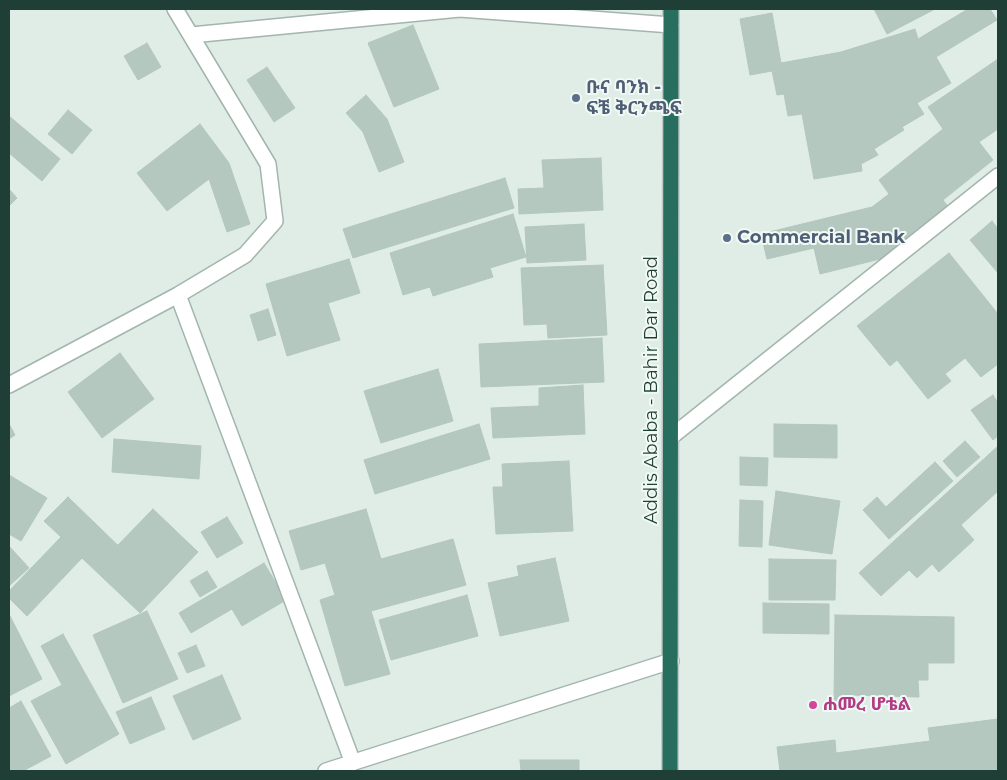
<!DOCTYPE html>
<meta charset="utf-8">
<style>
body{margin:0}
#map{position:relative;width:1007px;height:780px;overflow:hidden;background:#e0ede7;font-family:Montserrat,sans-serif}
canvas{display:block}
.frame{position:absolute;inset:0;border:10px solid #1f3f36;pointer-events:none}
</style>
<div id="map">
<canvas width="1007" height="780"></canvas>
<div class="frame"></div>
</div>
<script>
const c = document.querySelector('canvas').getContext('2d');
c.lineJoin = 'round';
function fill(path, color) { c.fillStyle = color; c.fill(path, 'evenodd'); }
const poly = rows => new Path2D(rows.map(r => 'M' + r).join(''));
function stroke(path, color, width, dash) { c.strokeStyle = color; c.lineWidth = width; c.lineCap = dash ? 'butt' : 'round'; c.setLineDash(dash || []); c.stroke(path); }
function drawText(font, color, halo, rows, align = 'center') {
  c.font = font + ' Montserrat,"Noto Sans Ethiopic",sans-serif'; c.lineWidth = 4; c.setLineDash([]); c.textBaseline = 'middle'; c.strokeStyle = halo; c.fillStyle = color; for (const [text, x, y, turn = 0] of rows) {
    c.save(); c.translate(x, y); c.rotate((+turn || 0) * Math.PI / 180); c.textAlign = isNaN(turn) ? turn : align; if (halo) c.strokeText(text, 0, 0); c.fillText(text, 0, 0); c.restore();
  }
}
const building = poly([
 [874,9,935,9,887,34,874,9],
 [968,9,990,9,997,20,936,57,951,83,917,103,924,114,902,127,904,130,874,149,878,155,861,164,862,171,814,179,802,114,788,116,784,94,777,95,772,71,750,75,740,19,772,13,781,63,841,52,915,29,918,39,968,9],
 [413,25,439,89,394,107,368,43,413,25],
 [147,43,161,67,138,80,124,56,147,43],
 [998,59,998,129,979,142,993,160,943,200,950,209,888,257,820,274,814,248,767,259,761,234,872,207,889,194,879,180,943,129,928,107,998,59],
 [267,67,295,108,274,122,247,80,267,67],
 [366,95,387,119,404,162,379,172,363,132,346,113,366,95],
 [68,110,92,130,72,154,48,134,68,110],
 [9,116,60,159,42,181,9,153,9,116],
 [200,124,229,163,250,224,227,232,209,179,167,211,137,173,200,124],
 [601,158,603,210,519,214,518,189,544,188,542,160,601,158],
 [505,178,514,208,353,258,343,229,505,178],
 [9,189,17,198,9,206,9,189],
 [513,214,526,257,490,268,493,277,433,296,430,287,403,295,390,253,513,214],
 [992,221,998,229,998,273,970,240,992,221],
 [584,224,586,260,527,263,525,227,584,224],
 [949,253,998,314,998,364,981,377,965,358,945,374,951,381,928,399,897,360,890,366,857,326,949,253],
 [349,259,360,293,328,303,340,340,287,356,266,284,349,259],
 [603,265,607,335,548,338,547,324,524,325,521,268,603,265],
 [268,309,276,335,258,341,250,315,268,309],
 [602,338,604,382,481,387,479,344,602,338],
 [120,353,154,399,102,438,68,392,120,353],
 [438,369,453,421,381,443,364,391,438,369],
 [583,385,585,434,493,438,491,408,539,406,539,388,583,385],
 [993,395,998,403,998,436,993,440,971,410,993,395],
 [9,424,15,435,9,439,9,424],
 [479,424,490,459,375,494,364,460,479,424],
 [774,424,837,425,837,458,774,457,774,424],
 [114,439,201,446,199,479,112,472,114,439],
 [965,441,980,457,957,477,943,461,965,441],
 [998,446,998,491,961,525,974,540,939,572,932,564,917,578,909,570,881,596,859,573,998,446],
 [740,457,768,458,767,486,740,485,740,457],
 [569,461,573,531,496,534,493,487,503,487,502,464,569,461],
 [935,462,953,481,889,539,863,510,877,497,886,507,935,462],
 [9,475,47,498,21,541,9,534,9,475],
 [776,491,840,501,832,554,769,545,776,491],
 [68,497,163,589,140,613,82,558,27,616,9,598,9,591,61,537,44,521,68,497],
 [740,500,763,501,762,547,739,546,740,500],
 [153,509,198,552,163,589,118,545,153,509],
 [366,509,381,559,453,539,466,585,371,611,390,674,345,686,320,600,335,595,325,563,301,570,289,531,366,509],
 [227,517,243,543,217,558,201,532,227,517],
 [9,546,29,568,9,586,9,546],
 [555,558,569,621,500,636,488,583,519,576,517,566,555,558],
 [769,559,836,560,835,600,769,600,769,559],
 [264,563,286,600,242,626,220,589,264,563],
 [207,571,217,587,200,597,190,581,207,571],
 [220,589,232,609,191,633,179,613,220,589],
 [467,595,478,636,391,660,379,620,467,595],
 [763,603,829,604,829,634,763,633,763,603],
 [147,611,178,679,123,703,93,635,147,611],
 [9,614,42,679,9,696,9,614],
 [835,615,954,617,954,663,928,663,928,680,918,680,919,697,850,695,850,701,834,701,835,615],
 [63,634,119,734,66,764,31,701,62,685,41,646,63,634],
 [196,645,205,666,187,673,178,653,196,645],
 [222,675,241,719,193,740,173,696,222,675],
 [151,697,165,729,130,744,116,712,151,697],
 [21,701,51,756,23,771,9,771,9,708,21,701],
 [998,719,998,769,978,771,780,771,777,747,835,740,836,753,930,741,928,728,998,719],
 [520,760,579,760,579,771,521,771,520,760]
]);
fill(building, '#b5c8c0');
stroke(building, '#b2c7be', 1);
const minor = poly([
 [191,35,460,9,671,25],
 [178,295,353,763],
 [9,385,178,295,245,255,275,221,268,164,175,9],
 [671,437,998,176],
 [326,771,671,661]
]);
const highway = poly([
 [670,771,671,9]
]);
stroke(minor, '#a2b5ae', 18);
stroke(highway, '#c0c9c7', 18);
stroke(minor, '#fff', 15);
stroke(highway, '#286e5e', 15);
for (const [x, y, r, color] of [
 [576,98,5,"#5c6f8a"],
 [727,238,5,"#5c6f8a"],
 [813,705,5,"#d1479c"]
]) { const dot = new Path2D(); dot.arc(x, y, r, 0, 2 * Math.PI); c.fillStyle = color; c.fill(dot); stroke(dot, '#f1f9f5', 2); }
drawText('bold 18px', '#4e5e75', '#f1f9f5', [
 ["ቡና ባንክ -",586,88],
 ["ፍቼ ቅርንጫፍ",586,109],
 ["Commercial Bank",737,238]
], 'left');
drawText('18px', '#1f3f36', '#f1f9f5', [
 ["Addis Ababa - Bahir Dar Road",652,390,-90]
]);
drawText('bold 18px', '#b23c85', '#f1f9f5', [
 ["ሐመረ ሆቴል",823,705]
], 'left');
</script>
